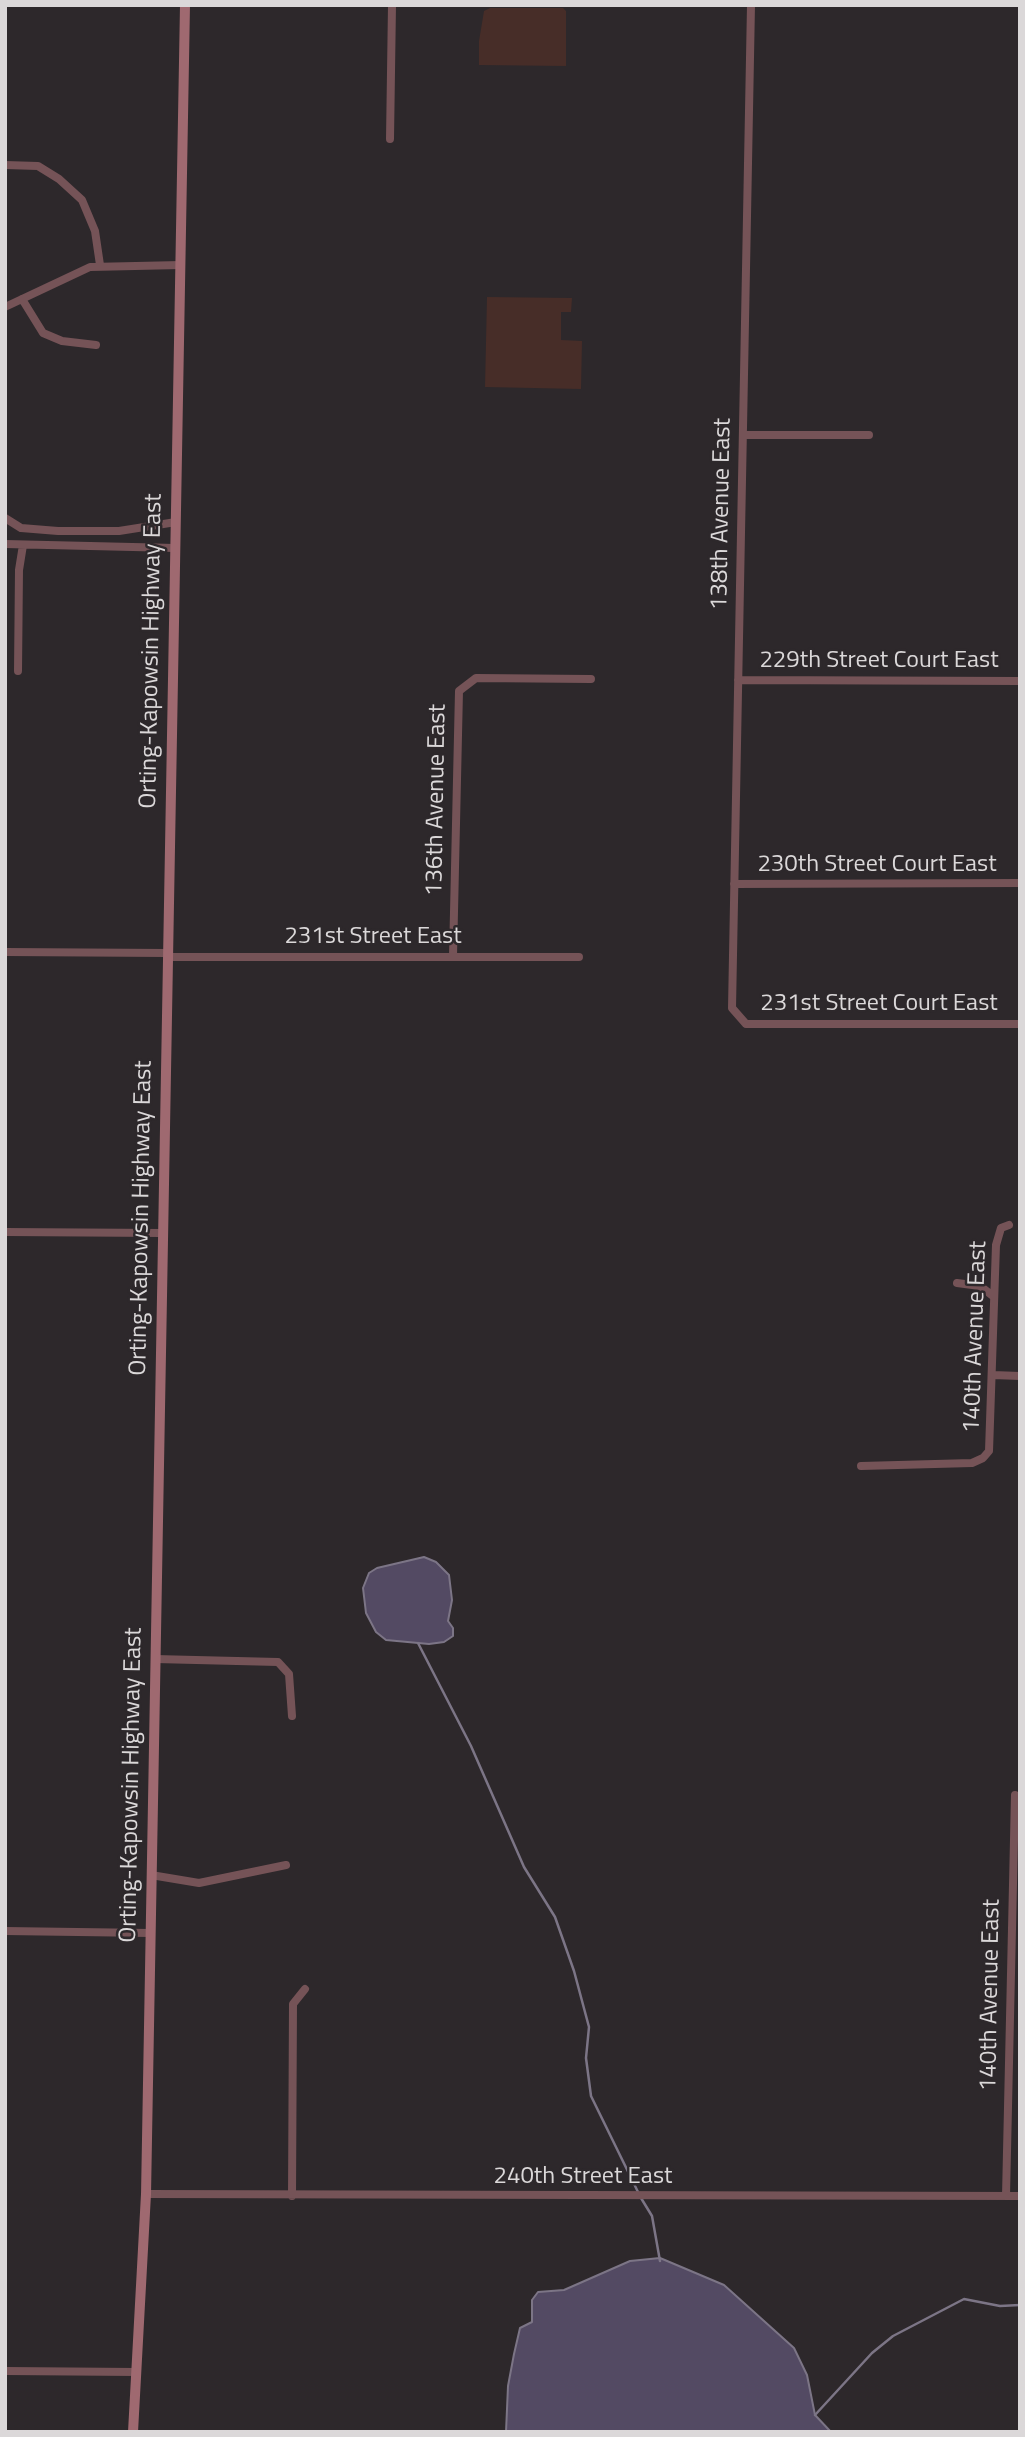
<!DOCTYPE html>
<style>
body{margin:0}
#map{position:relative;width:1025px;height:2437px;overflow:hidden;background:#2d282b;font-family:"Titillium Web",sans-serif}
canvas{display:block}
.frame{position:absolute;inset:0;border:7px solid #dbd8d9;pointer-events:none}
</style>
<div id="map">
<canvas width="1025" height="2437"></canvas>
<div class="frame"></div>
</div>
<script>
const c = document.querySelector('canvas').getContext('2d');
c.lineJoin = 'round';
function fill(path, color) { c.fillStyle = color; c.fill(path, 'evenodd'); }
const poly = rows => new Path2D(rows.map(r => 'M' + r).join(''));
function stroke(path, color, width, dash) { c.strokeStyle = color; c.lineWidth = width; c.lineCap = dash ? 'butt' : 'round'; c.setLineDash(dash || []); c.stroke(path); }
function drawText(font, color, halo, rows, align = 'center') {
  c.font = font + ' "Titillium Web",sans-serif'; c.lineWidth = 5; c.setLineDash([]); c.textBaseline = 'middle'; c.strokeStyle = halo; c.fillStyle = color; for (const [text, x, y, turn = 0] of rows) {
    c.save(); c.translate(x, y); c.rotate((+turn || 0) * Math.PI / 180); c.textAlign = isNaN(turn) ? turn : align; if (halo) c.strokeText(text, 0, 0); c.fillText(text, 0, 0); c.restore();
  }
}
fill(poly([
 [490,8,563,8,566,11,566,66,479,65,479,41,484,11],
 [487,297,572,298,571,312,561,312,561,340,582,341,581,389,485,387]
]), '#472d28');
const water = poly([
 [424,1557,436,1562,449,1575,452,1600,448,1621,453,1628,453,1636,444,1642,429,1644,386,1640,376,1632,366,1613,363,1588,369,1573,377,1568,424,1557],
 [660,2258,724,2285,794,2348,807,2375,815,2415,831,2432,506,2432,508,2386,514,2354,520,2328,532,2322,532,2300,538,2292,564,2290,630,2261,660,2258]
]);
fill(water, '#534a63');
stroke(water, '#7c7586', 2);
stroke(poly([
 [418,1643,471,1746,524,1867,555,1917,574,1971,589,2027,586,2058,591,2096,638,2192],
 [641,2198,652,2216,660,2261],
 [815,2415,872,2353,893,2336,964,2299,1000,2306,1020,2305]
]), '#7c7586', 2.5);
stroke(poly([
 [751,5,732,1008,746,1024,1020,1024],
 [390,139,392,5],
 [5,165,38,166,59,179,82,200,95,231,100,265],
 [22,299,43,333,62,341,96,345],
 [5,307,90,267,181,265],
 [743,435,869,435],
 [5,518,21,528,58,531,119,531,176,522],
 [5,544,175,548],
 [18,671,19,570,23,545],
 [738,680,1020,681],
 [734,884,1020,883],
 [5,952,167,953],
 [453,956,459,691,476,678,591,679],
 [167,957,579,957],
 [5,1232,162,1233],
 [957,1283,980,1286,993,1296],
 [993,1375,1020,1376],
 [861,1466,972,1463,983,1458,989,1451,996,1245,1001,1228,1009,1225],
 [155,1659,278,1662,289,1674,292,1716],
 [151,1875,199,1883,286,1865],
 [5,1931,150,1933],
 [146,2194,1020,2196],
 [292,2196,293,2004,305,1989],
 [1006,2196,1015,1795],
 [5,2371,136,2372]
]), '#755357', 8);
stroke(poly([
 [133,2432,146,2194,185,5]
]), '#9f6970', 10);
drawText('24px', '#dbd8d9', '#2d282b', [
 ["138th Avenue East",722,514,-89],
 ["Orting-Kapowsin Highway East",152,651,-89],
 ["229th Street Court East",879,661],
 ["136th Avenue East",437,800,-89],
 ["230th Street Court East",877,865],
 ["231st Street East",373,937],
 ["231st Street Court East",879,1004],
 ["Orting-Kapowsin Highway East",142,1218,-89],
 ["140th Avenue East",976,1337,-88],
 ["Orting-Kapowsin Highway East",132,1785,-89],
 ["140th Avenue East",991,1995,-89],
 ["240th Street East",583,2177]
]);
</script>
